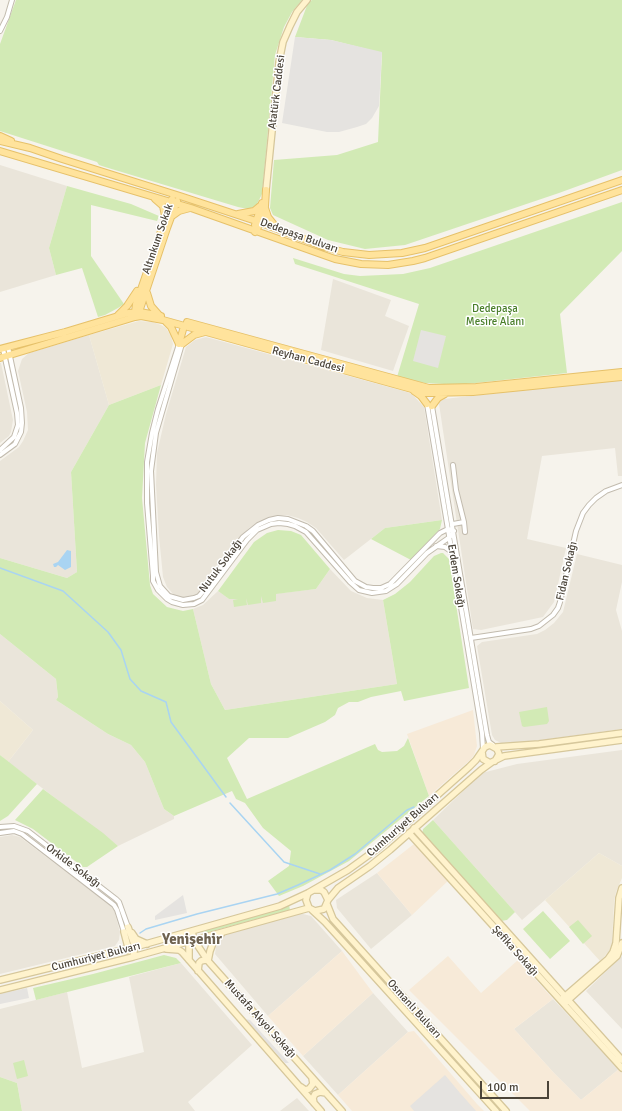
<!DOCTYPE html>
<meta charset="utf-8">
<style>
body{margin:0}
#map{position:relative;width:622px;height:1111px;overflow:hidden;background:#f6f3ec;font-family:Signika,sans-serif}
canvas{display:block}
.scale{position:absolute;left:480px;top:1081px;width:69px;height:18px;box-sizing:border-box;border:2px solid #4b4439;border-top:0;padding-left:5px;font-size:12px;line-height:14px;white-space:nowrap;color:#4b4439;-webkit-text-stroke:3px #fff;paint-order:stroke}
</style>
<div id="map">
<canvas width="622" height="1111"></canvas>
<div class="scale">100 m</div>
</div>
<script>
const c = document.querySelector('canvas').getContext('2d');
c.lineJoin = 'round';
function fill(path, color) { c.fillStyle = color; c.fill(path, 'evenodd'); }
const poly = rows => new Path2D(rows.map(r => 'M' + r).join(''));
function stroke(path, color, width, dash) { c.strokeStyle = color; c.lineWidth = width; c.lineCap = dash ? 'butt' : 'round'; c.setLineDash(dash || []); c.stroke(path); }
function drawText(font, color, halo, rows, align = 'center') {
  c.font = font + ' Signika,sans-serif'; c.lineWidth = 3; c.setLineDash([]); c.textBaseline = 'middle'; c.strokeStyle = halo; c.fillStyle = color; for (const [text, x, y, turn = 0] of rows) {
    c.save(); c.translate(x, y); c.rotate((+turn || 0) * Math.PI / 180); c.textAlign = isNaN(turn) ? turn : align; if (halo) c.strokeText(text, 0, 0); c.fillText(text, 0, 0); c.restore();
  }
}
fill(poly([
 [0,165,67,186,49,248,56,275,0,292],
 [333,279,391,300,385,316,409,326,393,371,321,350],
 [89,335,109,405,71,472,77,572,67,578,0,558,0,461,19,447,23,441,28,430,27,412,18,371,22,359,29,353],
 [206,337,407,392,412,394,424,407,442,520,385,528,344,560,316,528,307,522,298,518,287,515,275,516,258,522,249,528,242,536,202,592,189,597,183,598,174,595,167,587,163,577,159,536,156,485,157,453,166,414,186,347,195,340],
 [0,363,1,363,13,420,11,432,9,436,0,443],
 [622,379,622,476,618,476,615,448,542,456,527,539,566,548,554,602,543,617,481,630,473,629,439,404,440,401,444,399],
 [577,554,622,565,622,582,616,610,622,631,622,729,505,745,495,740,492,735,477,646,482,642,537,634,545,630,554,623,563,612],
 [330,569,351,591,367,598,383,600,397,684,225,710,211,684,193,609,203,605,218,591,229,599,316,589],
 [0,634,56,679,58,697,56,700,108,734,131,745,145,762,164,809,174,816,174,819,118,846,8,762,33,730,0,701],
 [622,750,622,866,599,853,522,920,433,820,482,773,517,764],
 [12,835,20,837,111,906,114,910,120,932,119,940,115,946,0,974,0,837],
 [377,873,412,915,371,949,337,908,336,900],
 [299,913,311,916,342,951,268,1016,215,954,216,947,226,933],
 [622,956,622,1029,586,991],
 [181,963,252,1045,188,1102,195,1111,22,1111,17,1083,0,1077,0,1009,67,992,82,1068,144,1052,129,977],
 [373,993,408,1032,338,1095,303,1056],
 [553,999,619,1069,581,1100,554,1073,514,1029],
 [297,1098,309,1111,280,1111]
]), '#eae5da');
fill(poly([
 [473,710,477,746,474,755,470,760,429,796,407,734],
 [414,844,449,880,412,915,377,873],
 [342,951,373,993,303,1056,268,1016],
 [448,956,481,993,518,960,553,999,514,1029,554,1073,581,1100,619,1069,622,1072,622,1111,530,1111,409,990],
 [414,1031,477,1104,484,1111,352,1111,338,1095,408,1032]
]), '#f7ead8');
fill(poly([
 [139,321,153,322,161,325,166,328,171,336,173,344,161,385,109,405,89,335],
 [0,701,33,730,8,762,0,755],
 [599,853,622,866,622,878,616,892,614,901,612,944,609,951,600,961,545,900]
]), '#efe8d6');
fill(poly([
 [16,0,302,0,292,12,284,27,275,55,264,173,262,194,256,206,248,209,238,207,105,167,99,165,97,162,0,131,0,44],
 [312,0,622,0,622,170,559,193,405,245,365,249,328,240,273,215,270,208,274,160,337,155,378,142,382,53,331,40,295,37,308,3],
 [67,186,131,204,159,216,157,221,91,205,91,256,124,304,118,308,105,315,98,317,82,268,56,275,49,248],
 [622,202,622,251,560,314,567,373,466,384,444,384,425,383,397,377,419,304,295,264,293,258,344,274,360,276,403,274,430,268],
 [161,385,145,443,142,498,150,585,153,594,167,607,183,611,193,609,211,684,225,710,397,684,383,600,395,594,410,582,434,556,441,553,443,553,449,559,469,688,404,701,401,691,371,697,358,702,349,702,338,708,335,715,325,722,288,738,249,738,227,758,247,799,375,744,378,750,382,752,397,751,404,746,408,738,429,796,349,861,303,886,279,896,268,881,289,866,291,851,263,828,245,803,236,799,232,791,174,816,164,809,145,762,131,745,108,734,56,700,58,697,56,679,0,634,0,558,67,578,77,572,71,472,109,405],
 [442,520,440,529,411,560,371,539,385,528],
 [278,530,291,531,301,535,330,569,316,589,276,594,276,601,263,603,261,596,261,603,248,605,246,598,247,605,234,607,233,600,238,599,229,599,218,591,254,542,267,533],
 [547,707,549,721,547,724,524,727,522,726,519,712],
 [0,755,37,784,8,816,0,821],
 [43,789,103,833,118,846,87,867,83,867,33,829,15,820],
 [433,820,515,912,507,920,501,921,422,835,423,829],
 [289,905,290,910,205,933,203,932,202,931],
 [543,911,570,941,550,959,523,929],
 [578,920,592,936,583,944,569,927],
 [164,955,176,958,181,963,36,1000,33,988,93,974],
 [24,1060,28,1076,17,1079,13,1063],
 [0,1077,17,1083,22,1111,0,1111]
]), '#d2eab5');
fill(poly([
 [295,37,331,40,382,52,379,106,372,118,366,124,357,127,339,132,327,132,282,123],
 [421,330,446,336,438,368,413,361],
 [183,895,187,913,155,920,155,916],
 [27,988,29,998,0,1004,0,994],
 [245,1019,250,1020,289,1063,285,1063],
 [445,1075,460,1093,476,1111,414,1111,410,1106]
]), '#e5e3e0');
fill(poly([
 [67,550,71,551,71,567,65,570,58,565,56,567,54,567,53,564,58,562]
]), '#a9d4f2');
stroke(poly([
 [0,568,63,591,108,632,121,650,130,679,141,691,166,702,171,722,226,797],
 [230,803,284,862,320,874],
 [140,933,146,929,197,914,277,894,298,885,330,870,355,854,407,810,414,807]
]), '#a9d4f2', 1.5);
const street = poly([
 [0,31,7,17,12,0],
 [179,344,158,409,152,433,147,462,147,503,153,576,153,581,158,590,167,599,172,602,183,605,194,604,202,600,247,540,257,530,271,524,279,523,288,524,295,526,306,532,350,582,359,590,372,593,386,591,397,584,427,553,450,537,454,531],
 [182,344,156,433,151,471,156,572,160,586,169,596,183,600,194,598,199,596,205,589,243,537,258,525,269,520,278,518,288,519,306,526,313,531,355,581,366,587,373,588,381,588,390,584,440,533,448,529,454,531],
 [427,404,482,733,483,749],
 [432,406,487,735,489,742,493,745],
 [0,450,14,437,18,425,17,413,3,349],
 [0,455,15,444,21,432,22,423,21,408,8,347],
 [453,465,456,490,464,522,465,532],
 [453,524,464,522],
 [436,546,445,547,452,552],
 [471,638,531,629,539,626,553,615,558,608,560,602,576,531,583,513,589,505,596,498,606,491,622,485],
 [0,827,14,826,28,831,116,899,119,902,128,927],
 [0,833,14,831,22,834,114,905,117,910,124,932]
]);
const secondary = poly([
 [266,190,279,62,283,42,290,26,297,12,307,0],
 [496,747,539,744,622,733],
 [482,752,483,759,490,763,504,756,622,740],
 [414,828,622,1060],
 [409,833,622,1068],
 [315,890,321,890,324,892,328,900],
 [308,893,306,900,309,908,315,911,324,909,328,900,338,888,370,866,390,850,481,770,492,762],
 [327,904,333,919,506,1111],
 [312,910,325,922,496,1111],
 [128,927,135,947,133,957],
 [192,931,194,940,208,961,342,1111],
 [124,932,129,951],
 [132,933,136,939,147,944],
 [166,949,179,950,182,952,321,1111],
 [189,960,189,939],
 [208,961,210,951,213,943,222,933],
 [198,971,199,963,201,961,205,960,208,961],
 [0,980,135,947,280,906,308,893,348,870,377,849,469,767,476,760,485,747,490,745,497,749,499,754,495,761],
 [0,990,133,957,309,908],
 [563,998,608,959,613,952,616,943,619,898,622,888],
 [566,1002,617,956,622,943],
 [301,1087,305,1090,309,1089,313,1084,312,1078],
 [314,1103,313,1098,315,1094,320,1092,326,1093]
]);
const primary = poly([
 [0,136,11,141],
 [0,141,30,148,62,159,180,196,256,221,325,247,343,252,369,255,402,253,425,248,622,180],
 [0,151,191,208,335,259,361,264,388,265,413,261,425,258,622,190],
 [155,199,163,206,165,216],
 [265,208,268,217,276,227],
 [238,214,254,211,260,206],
 [172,216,179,211,190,208],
 [255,225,262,203],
 [255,232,261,222,265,206,266,190],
 [147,293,151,306,159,315],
 [118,315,127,306,137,291],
 [137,315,135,312,136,304,172,199],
 [138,315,167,228,177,201],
 [166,322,171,327,179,344],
 [187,322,429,388,476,387,622,372],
 [179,344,184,326,187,323],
 [182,344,194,335,205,332],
 [0,349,65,332,128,313,140,312,161,316],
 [0,358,135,317,141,316,163,320,426,393,473,392,622,377],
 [414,391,421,396,427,404],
 [432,406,438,398,445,394]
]);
stroke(street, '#c2bbae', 6);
stroke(secondary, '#d6c79b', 8);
stroke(primary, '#e6c16a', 8);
stroke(street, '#fff', 4);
stroke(secondary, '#fff3cd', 5.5);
stroke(primary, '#ffe39c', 6);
drawText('11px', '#4b4439', '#fff', [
 ["Atatürk Caddesi",277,92,-83],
 ["Dedepaşa Bulvarı",299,236,20],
 ["Altınkum Sokak",158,239,-71],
 ["Reyhan Caddesi",308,360,15],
 ["Nutuk Sokağı",221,566,-53],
 ["Fidan Sokağı",567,571,-77],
 ["Erdem Sokağı",456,576,81],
 ["Cumhuriyet Bulvarı",403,825,-41],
 ["Orkide Sokağı",73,866,37],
 ["Şefika Sokağı",515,951,48],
 ["Cumhuriyet Bulvarı",96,957,-14],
 ["Osmanlı Bulvarı",414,1009,48],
 ["Mustafa Akyol Sokağı",260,1019,48]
]);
drawText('11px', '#4a7f2a', '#fff', [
 ["Dedepaşa",495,309],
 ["Mesire Alanı",495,322]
]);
drawText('bold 15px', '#6e6250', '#fff', [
 ["Yenişehir",192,940]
]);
</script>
